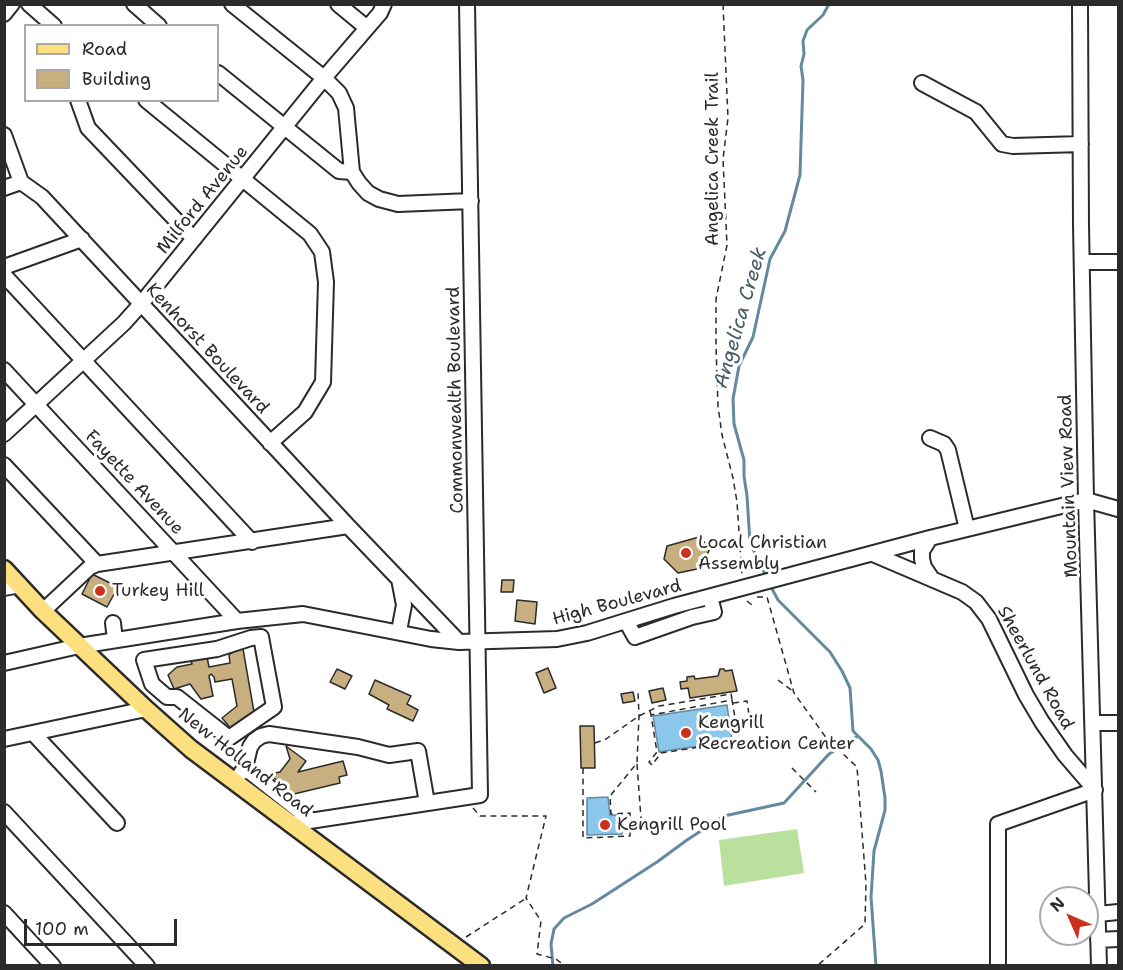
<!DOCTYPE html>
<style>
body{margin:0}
#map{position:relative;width:1123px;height:970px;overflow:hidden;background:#fff;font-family:"Shantell Sans",sans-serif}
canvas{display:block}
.frame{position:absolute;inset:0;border:6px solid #2b2b2b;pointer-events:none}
.legend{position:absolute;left:24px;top:24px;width:195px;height:78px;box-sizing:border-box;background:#fff;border:2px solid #aaa;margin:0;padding:8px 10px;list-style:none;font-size:18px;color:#2b2b2b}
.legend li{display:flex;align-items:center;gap:12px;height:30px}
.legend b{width:30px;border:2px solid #aaa}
.north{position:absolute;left:1039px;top:886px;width:60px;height:60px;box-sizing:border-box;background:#fff;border:2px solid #aaa;border-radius:50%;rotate:315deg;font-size:16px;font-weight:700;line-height:24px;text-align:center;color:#2b2b2b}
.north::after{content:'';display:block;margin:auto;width:21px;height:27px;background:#c8321e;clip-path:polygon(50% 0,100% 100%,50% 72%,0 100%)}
.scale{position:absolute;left:24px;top:919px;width:153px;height:27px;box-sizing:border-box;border:3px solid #2b2b2b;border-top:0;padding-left:8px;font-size:18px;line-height:21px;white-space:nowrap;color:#2b2b2b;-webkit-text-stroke:4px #fff;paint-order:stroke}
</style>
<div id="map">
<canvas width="1123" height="970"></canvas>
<div class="frame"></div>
<ul class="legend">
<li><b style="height:8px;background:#fce080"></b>Road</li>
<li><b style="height:16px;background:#c7af7f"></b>Building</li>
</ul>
<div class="north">N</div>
<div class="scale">100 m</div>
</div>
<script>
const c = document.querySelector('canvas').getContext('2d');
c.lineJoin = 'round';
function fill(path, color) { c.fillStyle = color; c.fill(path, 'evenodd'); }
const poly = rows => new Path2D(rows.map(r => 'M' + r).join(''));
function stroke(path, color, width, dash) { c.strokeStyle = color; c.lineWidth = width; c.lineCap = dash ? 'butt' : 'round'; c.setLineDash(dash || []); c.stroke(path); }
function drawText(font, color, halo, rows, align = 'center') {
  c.font = font + ' "Shantell Sans",sans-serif'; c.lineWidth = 6; c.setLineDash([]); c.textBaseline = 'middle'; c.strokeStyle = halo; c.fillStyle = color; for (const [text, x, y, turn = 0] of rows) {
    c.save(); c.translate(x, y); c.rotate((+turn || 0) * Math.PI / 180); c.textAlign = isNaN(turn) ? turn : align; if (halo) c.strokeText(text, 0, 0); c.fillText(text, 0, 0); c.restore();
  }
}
fill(poly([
 [797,829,804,873,724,886,719,840]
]), '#b9e19d');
const water = poly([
 [727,705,732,741,659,752,653,716,727,705],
 [608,797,610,815,622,815,622,834,587,835,587,798,608,797]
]);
fill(water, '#8bc7eb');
stroke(water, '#65899e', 1.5);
stroke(poly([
 [766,576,750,543,747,496,744,476,744,460,734,424,733,399,739,366,753,337,770,259,785,231,800,175,803,80,801,66,804,54,803,41,807,30,823,15,829,4],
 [770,585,778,600,830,652,842,671,850,688,853,731,871,749,878,760,881,771,885,798,885,810,874,851,871,897,876,966],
 [553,966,551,944,554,929,564,918,592,904,657,862,687,840,724,816,784,803,829,754,858,736]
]), '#65899e', 3);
const building = poly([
 [699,537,710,548,702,568,678,573,664,559,667,546,699,537],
 [92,574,118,587,107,607,82,594,92,574],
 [502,580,514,580,513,592,501,592,502,580],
 [517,600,537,602,535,624,515,621,517,600],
 [243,649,254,712,232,730,222,718,237,706,232,679,215,682,214,677,211,674,209,676,213,696,201,699,190,684,174,689,168,675,177,667,192,664,191,660,207,657,209,667,230,663,229,655,235,650,243,649],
 [548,668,556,688,544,693,536,673,548,668],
 [337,669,352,676,345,689,330,682,337,669],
 [720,669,724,669,725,671,732,670,737,691,690,698,688,688,681,689,680,682,687,681,687,677,694,676,695,679,718,676,720,669],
 [375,680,411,696,407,704,418,710,413,721,387,709,389,705,369,694,375,680],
 [663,688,666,700,652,703,649,691,663,688],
 [633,692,635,701,623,703,621,694,633,692],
 [580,726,594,726,595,768,581,768,580,726],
 [286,746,306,761,298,772,343,761,347,775,339,777,340,783,294,794,269,774,280,772,290,759,286,746]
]);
fill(building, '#c7af7f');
stroke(building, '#2b2b2b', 1.5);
const minor = poly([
 [29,4,54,26],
 [134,4,159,26],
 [232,4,324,78,339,93,346,108,352,172,359,183,368,193,379,199,398,204,471,201],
 [338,4,367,28],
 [1080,4,1081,225,1086,500,1099,966],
 [4,14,12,4],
 [218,73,339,171,352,172],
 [922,83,976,112,1002,144,1013,146,1081,144],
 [78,100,88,128,194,239],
 [146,100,310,234,322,252,326,282,323,382,305,412,270,443],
 [4,135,21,182,42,197,348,526,459,642],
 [4,188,21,182],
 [1082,262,1118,262],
 [4,267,82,239],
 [4,275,252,542],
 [4,370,237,621],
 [4,434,124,323,141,304,324,78,380,13,384,4],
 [930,438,944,444,948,450,967,529],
 [4,465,97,564,348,526],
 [930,538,922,551,922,559,924,567,932,579],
 [873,554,962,592,976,602,989,619,1026,695,1042,722,1065,755,1095,790,998,824,998,966],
 [399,579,404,605,399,631],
 [4,588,20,585],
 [43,611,90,567,97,564],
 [626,621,635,637,692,617,714,612,710,597],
 [113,623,115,640],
 [261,637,274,707,229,738,177,697,167,697,152,684,144,660,217,649,251,638,261,637],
 [4,663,79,646,237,621,303,614,431,639,459,642,557,639,587,633,674,606,930,538,1086,500,1118,509],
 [1093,723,1118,723],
 [33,733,117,823],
 [4,739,146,709],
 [245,768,250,747,254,741,261,736,269,734,358,747,389,755,418,751,427,803],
 [241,773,245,768,311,820],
 [4,812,147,966],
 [290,824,480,795,467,4],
 [4,913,53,966],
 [1098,914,1118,912],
 [1098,940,1118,939]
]);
const major = poly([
 [4,569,43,611,146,709,191,749,481,966]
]);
stroke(minor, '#2b2b2b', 18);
stroke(major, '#2b2b2b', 21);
stroke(poly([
 [723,4,728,118,723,159,727,245,716,299,716,346,718,406,722,435,733,478,737,502,742,576],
 [757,597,767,597,794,693,827,739,857,767,866,884,865,924,817,966],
 [747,601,752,605],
 [778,680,794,692],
 [733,703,747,701,750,722,737,724],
 [650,711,651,715,657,752,649,762,652,765,661,753,739,741,732,700,651,715],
 [595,743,606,739,639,716,659,706,731,694,732,699],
 [637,764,642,832],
 [583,768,583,838,630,836,630,813,611,814,610,796,637,763,639,716,638,692],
 [792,768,816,792],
 [473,808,480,816,546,816,526,898,541,921,537,954,556,959,565,966],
 [466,937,525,899]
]), '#2b2b2b', 1.5, [6, 4.5]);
stroke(minor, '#fff', 14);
stroke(major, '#fce080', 16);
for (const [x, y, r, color] of [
 [686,553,6,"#c8321e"],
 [100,591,6,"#c8321e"],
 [686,733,6,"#c8321e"],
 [605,825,6,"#c8321e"]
]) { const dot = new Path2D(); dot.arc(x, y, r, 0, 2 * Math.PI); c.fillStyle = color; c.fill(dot); stroke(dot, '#fff', 2); }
drawText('18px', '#2b2b2b', '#fff', [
 ["Angelica Creek Trail",713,159,-90],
 ["Milford Avenue",203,200,-51],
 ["Kenhorst Boulevard",207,349,47],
 ["Commonwealth Boulevard",456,400,-91],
 ["Fayette Avenue",134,483,47],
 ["Mountain View Road",1069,486,-92],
 ["High Boulevard",617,603,-15],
 ["Sheerlund Road",1035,668,61],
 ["New Holland Road",245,763,38]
]);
drawText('18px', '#2b2b2b', '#fff', [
 ["Local Christian",698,543],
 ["Assembly",698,564],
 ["Turkey Hill",112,591],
 ["Kengrill",698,723],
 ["Recreation Center",698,744],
 ["Kengrill Pool",617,825]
], 'left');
drawText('italic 20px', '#485a65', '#fff', [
 ["Angelica Creek",741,318,-74]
]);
</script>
